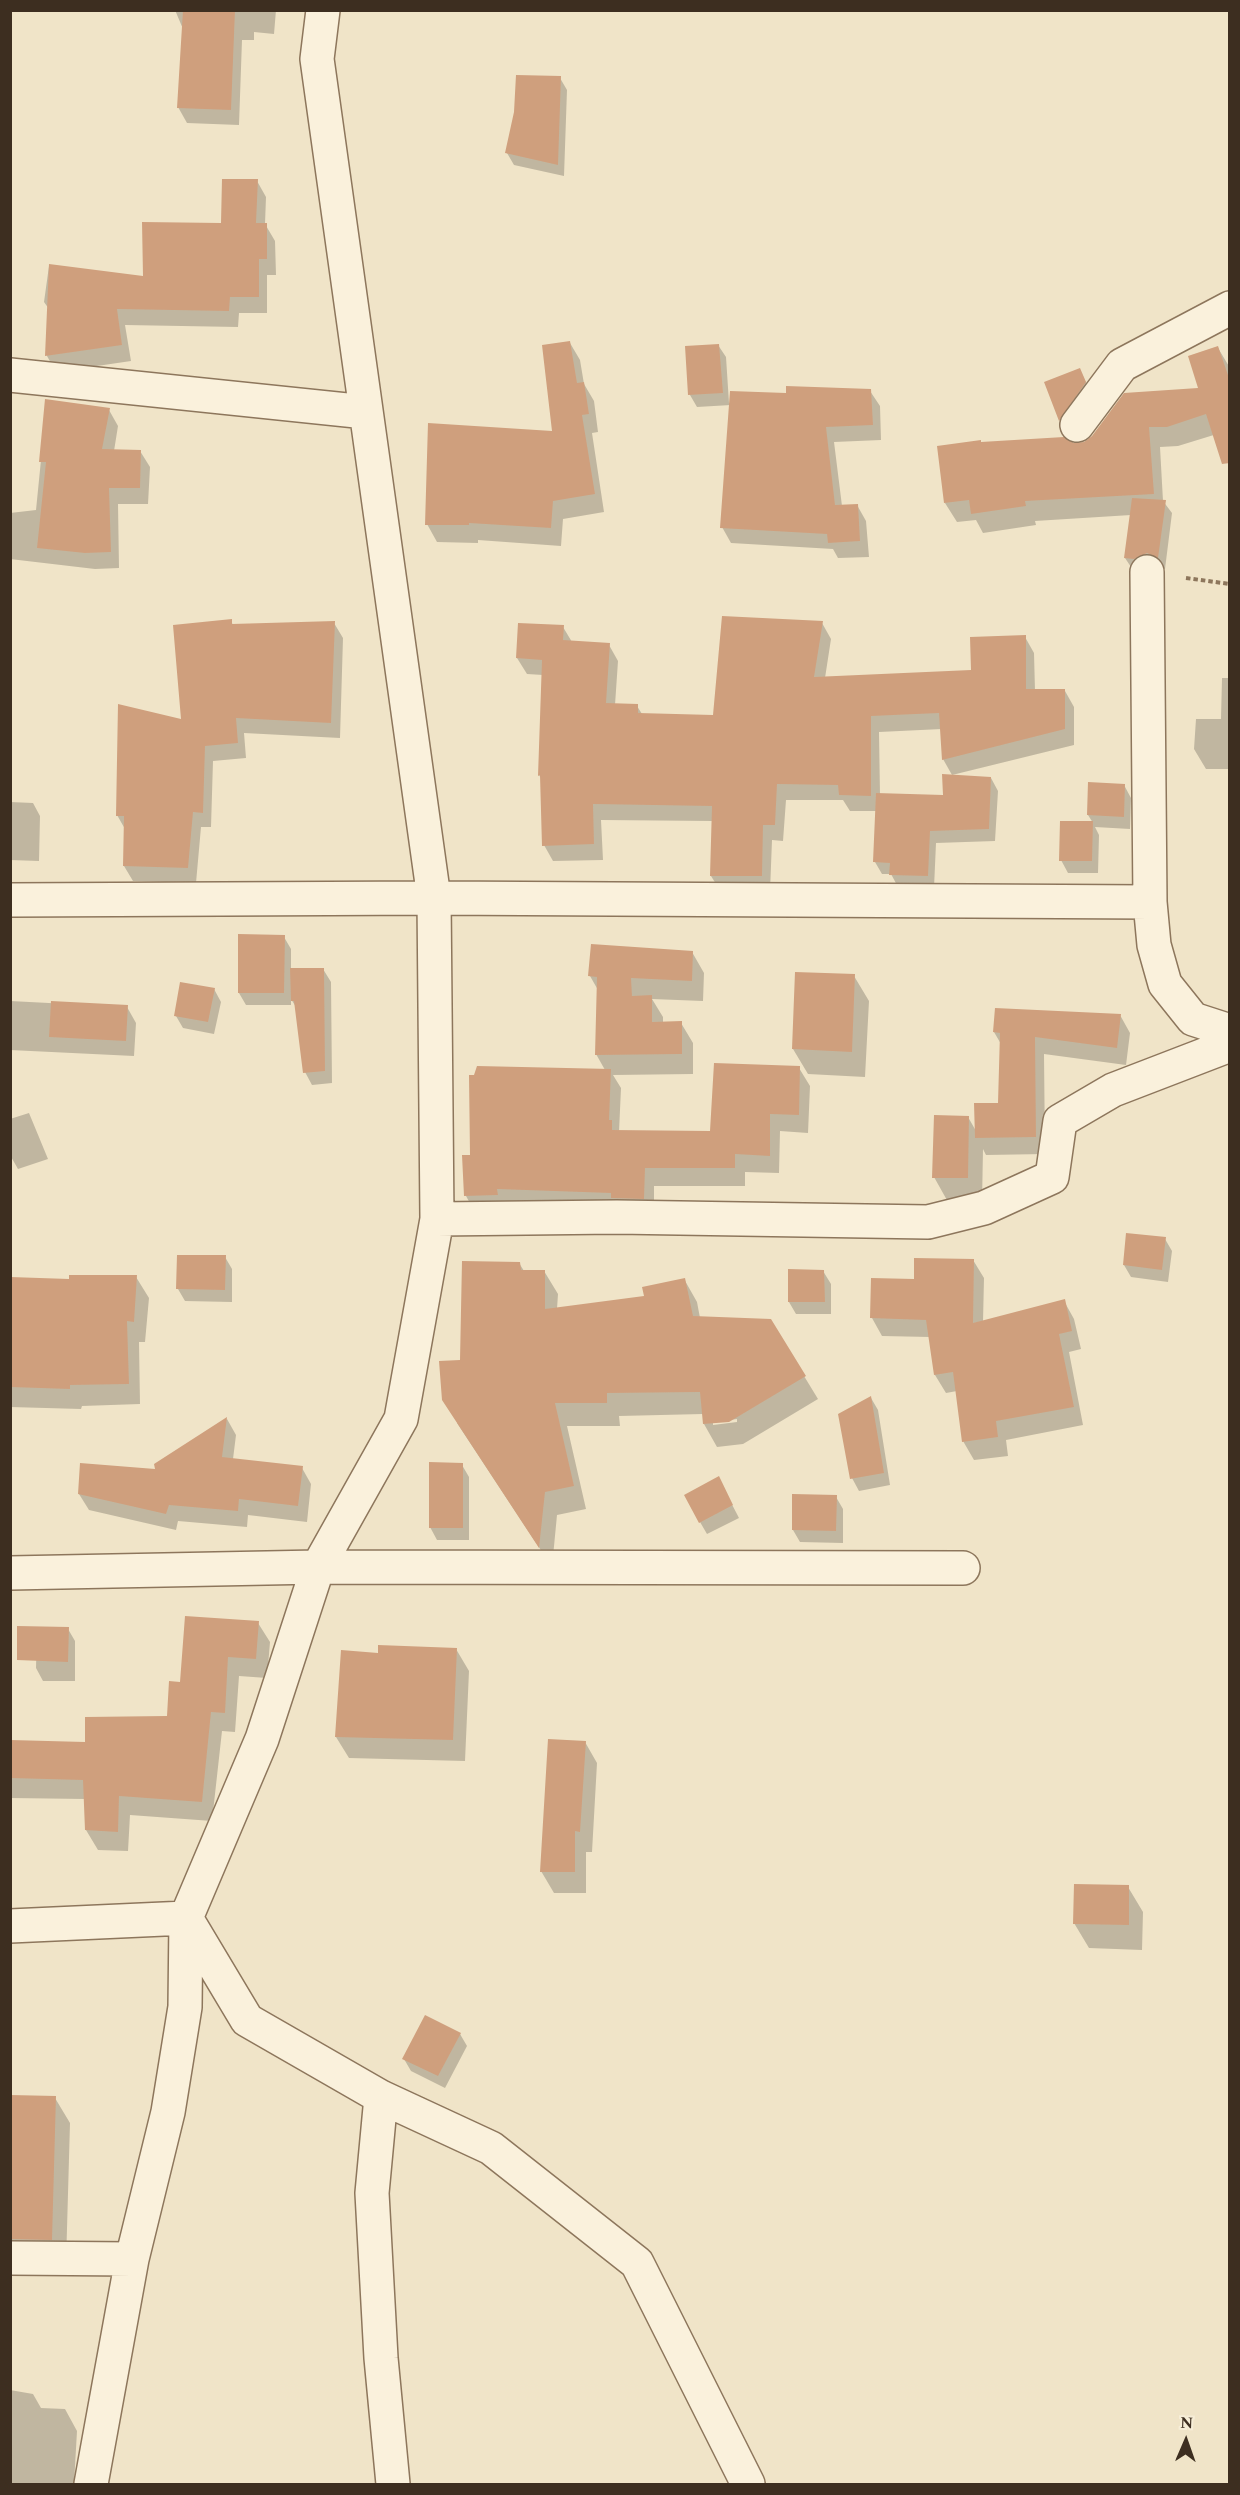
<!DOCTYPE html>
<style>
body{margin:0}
#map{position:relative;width:1240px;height:2495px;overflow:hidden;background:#f0e4c8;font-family:Spectral,serif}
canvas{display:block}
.frame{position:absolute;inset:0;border:12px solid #3d2e20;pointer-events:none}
.north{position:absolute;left:1156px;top:2411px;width:60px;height:60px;-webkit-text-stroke:4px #f7eed8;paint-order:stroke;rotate:2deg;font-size:16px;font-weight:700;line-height:24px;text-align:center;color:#3d2e20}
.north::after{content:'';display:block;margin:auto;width:21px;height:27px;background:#3d2e20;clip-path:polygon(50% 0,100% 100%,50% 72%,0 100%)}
</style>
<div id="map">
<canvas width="1240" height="2495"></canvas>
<div class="frame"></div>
<div class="north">N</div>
</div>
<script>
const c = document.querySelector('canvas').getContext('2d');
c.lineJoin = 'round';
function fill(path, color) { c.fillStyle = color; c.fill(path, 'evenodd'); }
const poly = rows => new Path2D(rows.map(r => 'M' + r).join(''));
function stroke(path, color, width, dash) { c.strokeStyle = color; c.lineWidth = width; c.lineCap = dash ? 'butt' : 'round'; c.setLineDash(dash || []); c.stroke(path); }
fill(poly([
 [175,10,276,10,274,34,254,32,254,40,242,40,239,125,187,123,178,107,183,29],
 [560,78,567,90,564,176,514,165,507,153],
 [257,181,266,197,265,224,275,241,276,275,267,275,267,313,239,313,238,327,125,325,131,361,56,372,47,356,49,309,44,302,49,266,144,278,222,224],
 [570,343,580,360,584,384,594,401,598,432,592,433,604,512,563,519,561,546,478,540,478,543,437,542,427,524,554,433],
 [718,345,726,357,729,403,787,395,870,391,880,406,881,440,834,442,842,506,857,505,866,521,869,557,838,558,833,549,731,543,722,527,731,405,697,407,690,395,687,347],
 [1218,348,1230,368,1230,430,1178,446,1160,447,1163,501,1172,513,1165,569,1155,565,1133,570,1125,558,1131,515,1035,521,1036,525,983,533,976,520,957,522,945,503,981,444,1084,444,1200,389],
 [1080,370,1092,395,1067,432,1046,383],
 [47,400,109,410,118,426,114,451,140,451,150,467,148,504,118,504,119,568,95,569,10,559,10,513,36,510],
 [231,621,233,625,334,623,343,638,340,738,244,733,246,758,213,761,211,827,201,827,196,883,133,881,124,866,125,829,117,815,183,721],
 [822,623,831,639,825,678,972,671,1025,637,1034,653,1035,691,1065,691,1074,707,1074,745,952,775,943,759,942,729,879,732,880,795,945,797,991,778,998,791,995,841,936,843,934,888,898,887,891,874,882,874,875,862,877,811,850,811,843,800,786,800,783,841,772,840,770,892,721,892,711,876,713,821,601,820,603,860,553,861,544,845,542,780,539,775,543,675,527,674,517,658,563,627,572,642,609,645,618,661,615,705,637,706,642,714,714,717],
 [1222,678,1230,678,1230,769,1206,769,1194,749,1196,719,1221,719],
 [1124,785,1131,798,1130,829,1095,827,1099,835,1098,873,1068,873,1061,860,1093,823,1088,815],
 [10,802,33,803,40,816,39,861,10,860],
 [284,937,291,949,291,970,323,969,331,982,332,1083,312,1085,305,1072,296,1007,291,999,291,1005,246,1005,239,993],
 [692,952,704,973,703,1001,652,999,663,1017,663,1023,681,1023,693,1043,693,1074,613,1075,621,1088,619,1132,712,1132,799,1068,810,1086,808,1133,780,1131,779,1173,745,1172,745,1186,654,1186,654,1216,476,1214,466,1196,463,1157,471,1156,605,1070,596,1054,598,990,590,976],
 [854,976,869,1001,865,1077,808,1074,793,1049],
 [214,989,221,1002,214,1034,183,1028,176,1016],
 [10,1001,127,1007,136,1023,134,1056,10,1050],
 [1120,1015,1130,1033,1126,1065,1044,1054,1045,1154,986,1155,983,1149,982,1203,948,1202,934,1177,968,1117,976,1131,1000,1104,1001,1044,994,1032],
 [29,1113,48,1159,18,1169,10,1155,10,1119],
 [1165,1239,1172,1251,1168,1282,1131,1277,1124,1265],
 [178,1256,225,1257,232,1269,232,1302,185,1301,178,1289],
 [973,1260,984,1278,983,1322,1064,1301,1074,1319,1081,1349,1069,1352,1083,1425,1006,1440,1008,1456,974,1460,963,1441,957,1391,946,1393,935,1375,930,1337,882,1336,872,1318,915,1281],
 [519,1263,524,1271,544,1271,558,1294,557,1309,646,1297,684,1279,697,1302,700,1318,804,1376,818,1399,743,1444,717,1447,704,1424,703,1414,619,1416,620,1426,567,1426,586,1509,557,1515,552,1567,457,1423,462,1362],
 [737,1419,737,1422,713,1425,713,1422],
 [823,1271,831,1284,831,1314,796,1314,789,1302],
 [136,1277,149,1298,145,1342,139,1342,140,1404,82,1406,81,1409,10,1407,10,1313,71,1281],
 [871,1398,878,1410,890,1485,859,1491,852,1478],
 [227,1419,236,1435,233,1459,302,1468,311,1484,307,1522,248,1515,247,1527,178,1521,176,1530,89,1510,79,1494,157,1471,156,1465],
 [462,1465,469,1477,469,1540,437,1540,430,1527],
 [725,1491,739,1518,707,1534,700,1522],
 [793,1496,836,1497,843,1509,843,1543,800,1542,793,1530],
 [258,1623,270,1642,267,1678,239,1676,235,1732,222,1731,212,1821,130,1815,128,1851,98,1850,86,1830,85,1799,10,1798,10,1742,87,1743,168,1717,182,1683],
 [37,1628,68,1629,75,1641,75,1681,43,1681,36,1668],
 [456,1649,469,1671,465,1761,349,1758,336,1737,379,1654],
 [585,1742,597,1763,592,1852,586,1852,586,1893,554,1893,541,1871],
 [1128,1887,1143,1912,1142,1950,1089,1948,1074,1923],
 [460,2034,467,2046,445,2088,411,2071,404,2059],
 [10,2096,55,2098,70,2123,66,2264,10,2250],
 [10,2390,33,2394,41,2408,65,2409,77,2431,74,2484,10,2484]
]), '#0003');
fill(poly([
 [183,10,235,10,231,110,177,108],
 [516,75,561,76,558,165,505,153,514,112],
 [222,179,258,179,256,223,267,223,267,259,259,259,259,297,230,297,229,311,117,309,122,345,45,356,49,264,143,276,142,222,221,223],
 [570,341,577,383,584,382,589,414,582,415,595,494,553,501,551,528,469,523,469,525,425,525,428,423,552,431,542,345],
 [719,344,723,393,688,395,685,346],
 [1218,346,1230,381,1230,463,1222,464,1206,414,1167,427,1149,427,1154,494,1025,501,1026,506,971,514,969,500,944,503,937,446,981,440,981,442,1064,437,1074,443,1084,442,1092,436,1124,393,1198,388,1188,356],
 [1080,368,1086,382,1059,421,1044,382],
 [786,386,871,389,873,425,826,427,835,505,858,504,860,541,828,543,827,534,720,528,730,391,786,393],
 [45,399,110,408,102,449,141,450,140,488,109,488,111,552,85,553,37,548,46,462,39,462],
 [1132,498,1166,500,1158,558,1147,553,1134,559,1124,558],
 [722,616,823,621,814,677,971,670,970,637,1026,635,1026,689,1065,689,1065,729,942,760,939,713,871,716,871,796,839,795,838,785,777,784,775,825,763,825,762,876,710,876,712,806,593,804,594,844,542,846,540,775,538,776,542,660,516,658,518,623,564,625,563,640,610,643,606,703,638,704,638,713,713,715],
 [232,619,232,624,335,621,331,723,236,718,238,743,205,746,203,813,193,812,188,868,123,866,124,816,116,816,118,704,181,719,173,625],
 [942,774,991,777,989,829,930,831,928,876,889,875,890,863,873,862,876,793,943,795],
 [1088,782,1125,784,1124,817,1087,815],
 [1060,821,1093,821,1092,861,1059,861],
 [238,934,285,935,284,993,238,993],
 [591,944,693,951,692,981,631,978,632,996,652,995,652,1022,682,1021,682,1054,595,1055,597,977,588,976],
 [290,968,324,968,325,1071,303,1073,294,1001,291,1001],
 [795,972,855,974,852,1052,792,1049],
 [180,982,215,988,208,1022,174,1016],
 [51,1001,128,1005,126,1041,49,1037],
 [995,1008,1121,1014,1117,1048,1035,1037,1036,1137,975,1138,974,1103,998,1103,1000,1033,993,1032],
 [714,1063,800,1066,799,1115,770,1114,770,1156,735,1154,735,1168,645,1168,644,1199,611,1198,611,1193,497,1189,498,1195,464,1196,462,1155,470,1155,469,1075,474,1075,477,1066,611,1069,609,1120,612,1120,612,1130,710,1131],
 [934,1115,969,1116,968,1178,932,1178],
 [1126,1233,1166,1237,1162,1270,1123,1265],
 [177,1255,226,1255,225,1290,176,1289],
 [914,1258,974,1259,973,1323,1065,1299,1072,1331,1059,1334,1074,1407,996,1421,998,1437,962,1442,953,1372,934,1375,926,1320,870,1318,871,1278,914,1279],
 [462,1261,520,1262,521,1270,545,1270,545,1309,644,1296,642,1287,685,1278,693,1316,771,1319,806,1376,729,1422,703,1424,700,1392,607,1393,607,1403,555,1403,574,1486,545,1492,539,1548,442,1400,439,1361,460,1360],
 [788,1269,824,1270,825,1302,788,1302],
 [69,1275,137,1275,134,1322,127,1321,129,1384,70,1385,70,1389,10,1387,10,1277,69,1279],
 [871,1396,884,1473,850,1479,838,1414],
 [227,1417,222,1457,303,1466,298,1506,239,1499,238,1511,169,1505,166,1514,78,1494,80,1463,155,1469,154,1464],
 [429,1462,463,1463,463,1528,429,1528],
 [719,1476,733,1505,699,1523,684,1495],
 [792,1494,837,1495,836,1531,792,1530],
 [185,1616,259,1621,256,1659,228,1657,225,1713,211,1712,202,1802,119,1796,118,1832,85,1830,83,1780,10,1778,10,1740,85,1742,85,1717,167,1716,169,1681,180,1682],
 [17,1626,69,1627,68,1662,17,1660],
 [378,1645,457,1648,453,1740,335,1737,341,1650,378,1653],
 [548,1739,586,1741,580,1832,575,1831,575,1872,540,1872],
 [1074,1884,1129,1885,1129,1925,1073,1924],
 [425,2015,461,2033,438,2076,402,2059],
 [10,2095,56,2096,52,2240,10,2239]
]), '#cf9f7d');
const minor = poly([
 [10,375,366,412],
 [1077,425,1122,365,1230,308],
 [1147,572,1150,902,1154,945,1165,984,1193,1019,1230,1031],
 [10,900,434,898,1150,902],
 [437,1219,617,1217,928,1222,984,1208,1052,1177,1060,1121,1113,1090,1230,1045],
 [10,1573,318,1567,963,1568],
 [10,1926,186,1918,247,2020,381,2097,491,2148,637,2263,748,2484],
 [381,2097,372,2193,381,2358,393,2484],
 [10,2258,132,2259],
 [91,2484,132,2259,168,2112,185,2007,186,1918,262,1739,318,1567,401,1419,437,1219,434,898,317,59,323,10]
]);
stroke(minor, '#8d765c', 36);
stroke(poly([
 [1186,578,1230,584]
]), '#8d765c', 4, [4.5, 3]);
stroke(minor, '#faf1dc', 33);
</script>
